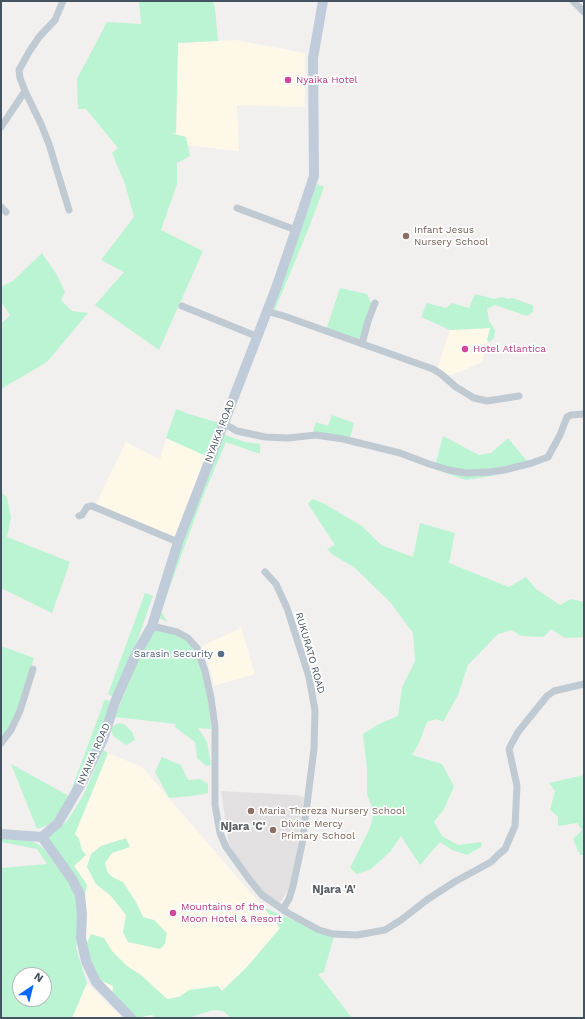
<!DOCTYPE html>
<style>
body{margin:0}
#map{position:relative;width:585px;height:1019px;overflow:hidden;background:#f2efef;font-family:"Work Sans",sans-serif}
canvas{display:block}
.frame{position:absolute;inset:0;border:2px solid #45525f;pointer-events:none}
.north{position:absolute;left:12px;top:967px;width:40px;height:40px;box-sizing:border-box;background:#fff;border:1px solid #b5babf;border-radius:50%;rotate:35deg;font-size:11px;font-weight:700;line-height:16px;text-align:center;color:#45525f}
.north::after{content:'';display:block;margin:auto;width:14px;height:18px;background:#0769f5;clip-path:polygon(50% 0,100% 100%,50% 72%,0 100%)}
</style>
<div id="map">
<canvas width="585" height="1019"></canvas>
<div class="frame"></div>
<div class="north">N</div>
</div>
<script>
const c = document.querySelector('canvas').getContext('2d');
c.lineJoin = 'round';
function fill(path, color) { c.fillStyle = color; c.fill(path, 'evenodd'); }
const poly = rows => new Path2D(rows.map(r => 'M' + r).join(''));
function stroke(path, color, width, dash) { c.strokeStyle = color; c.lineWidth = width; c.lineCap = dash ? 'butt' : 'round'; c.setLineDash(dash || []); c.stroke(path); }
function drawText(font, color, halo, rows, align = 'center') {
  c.font = font + ' "Work Sans",sans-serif'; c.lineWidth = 3.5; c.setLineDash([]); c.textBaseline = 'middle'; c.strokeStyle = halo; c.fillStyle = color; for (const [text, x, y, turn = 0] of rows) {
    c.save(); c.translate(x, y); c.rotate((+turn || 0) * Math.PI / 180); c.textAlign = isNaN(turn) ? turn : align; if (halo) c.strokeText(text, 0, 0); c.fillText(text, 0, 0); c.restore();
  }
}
fill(poly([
 [236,40,305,53,305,107,237,105,239,151,176,144,178,43],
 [491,328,482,362,452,375,443,374,437,369,450,330],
 [166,438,206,456,175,539,96,504,126,442,160,460],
 [241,628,255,674,214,686,211,672,202,646],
 [108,753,142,767,281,928,246,968,222,991,176,1018,131,1018,86,961,82,914,87,885,66,855],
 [87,983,122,1018,72,1018]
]), '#fef8e8');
fill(poly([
 [221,791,295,795,304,797,297,850,290,886,280,903,264,893,245,870,229,844]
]), '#e3e0e1');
fill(poly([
 [139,1,213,1,215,8,218,41,178,43,176,133,171,133,186,137,190,156,178,163,177,161,177,184,161,230,203,251,159,350,95,305,124,272,101,260,134,217,125,184,112,153,118,148,86,109,78,109,77,79,107,22,141,24],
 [317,184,324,187,310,225,275,310,272,308],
 [42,253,57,275,65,292,61,300,72,311,88,313,47,362,1,389,1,324,10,315,1,302,1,287,14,280],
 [340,288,367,294,372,305,361,342,326,330],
 [475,294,494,299,502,297,508,299,513,298,526,303,533,305,533,312,527,316,495,305,487,309,489,321,495,330,494,338,489,342,487,340,490,328,450,330,421,317,427,303,446,308,452,303,469,308],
 [176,409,189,414,219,423,206,456,166,438],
 [332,415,354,423,350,438,379,450,313,431,316,422,328,426],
 [222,434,245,442,260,444,260,454,226,442,202,499,161,611,167,622,156,616],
 [443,436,479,455,491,453,508,438,531,466,492,476,466,480,434,469],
 [1,492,7,497,11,517,7,537,70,562,52,613,1,588],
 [312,499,323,503,362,526,381,545,413,557,420,523,455,533,455,532,449,563,509,587,526,577,536,589,560,605,571,599,584,602,584,637,565,638,551,629,544,637,521,636,512,630,498,634,468,665,458,695,443,722,437,719,427,722,419,743,412,755,442,764,454,786,444,809,434,822,442,836,458,845,482,842,481,847,467,855,452,850,440,842,420,865,401,836,390,852,371,869,357,874,350,868,369,830,374,813,367,794,367,768,363,734,379,724,398,716,402,687,415,661,413,633,391,603,354,567,333,555,327,549,335,545,308,504],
 [145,593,153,596,134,650,115,698,108,694],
 [152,624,184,639,190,640,206,677,211,729,198,728,207,742,211,765,206,766,197,758,195,742,175,727,176,724,115,717],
 [1,646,34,658,17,710,7,731,1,737],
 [105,699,114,704,82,779,55,819,48,825,37,829,11,764,69,796],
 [118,723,124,724,132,732,135,740,126,745,113,736,111,728],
 [103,750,108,753,75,834,79,839,82,850,86,855,74,866,87,885,85,894,48,838,68,820,83,796],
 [162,757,181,765,188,780,200,779,208,784,208,793,192,796,169,798,155,772],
 [584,775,584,855,580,855,573,839,582,830,577,823,558,826,558,817,550,810,555,791,549,783],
 [1,837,25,839,38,844,45,850,78,895,79,936,76,948,87,983,72,1018,1,1018,1,868,47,864,37,849,1,842],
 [20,975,44,975,44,999,20,999],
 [126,838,130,847,112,853,105,863,108,873,114,878,123,882,136,902,143,917,154,920,167,933,165,944,160,949,128,942,123,932,126,915,111,896,96,884,87,867,91,854,101,846],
 [263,907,325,934,334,936,324,972,318,974,352,1018,231,1018,223,1011,213,1010,188,1018,156,1018,152,1015,136,1018,124,1011,112,999,113,986,100,980,89,960,86,945,91,934,104,938,112,951,127,966,141,975,167,999,179,997,189,990,218,986,222,991,246,968,280,928]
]), '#baf4d2');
stroke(poly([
 [63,1,55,20,39,37,29,52,19,70,20,78,25,91,41,124,49,144,69,210],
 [573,1,584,12],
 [1,127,25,91],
 [1,207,6,212],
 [237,208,296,230],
 [182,306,256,336],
 [266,311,284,316,433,369,441,374,456,387,474,398,487,401,519,396],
 [362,344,368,321,375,303],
 [223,423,237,431,265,437,288,438,316,435,343,439,400,453,429,464,449,470,466,473,490,472,504,470,532,463,548,457,560,435,567,417,571,415,584,414],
 [79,516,82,515,87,507,92,506,178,542],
 [265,572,276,584,287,608,309,677,315,710,314,749,302,844,293,886,289,899,283,909],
 [152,626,177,632,188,638,197,648,205,671,211,698,215,727,215,805,220,833,226,847,249,879,262,895,288,913,319,930,333,934,357,935,385,930,401,920,428,899,456,881,491,862,497,856,505,849,515,826,517,786,509,749,512,743,518,732,547,696,554,691,584,684],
 [1,743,11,730,20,711,33,669]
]), '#bfcad3', 7);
stroke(poly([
 [1,834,42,837],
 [42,837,58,823,82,782,104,737,115,702,136,654,152,626,178,542,276,288,296,230,314,176,313,58,323,1],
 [42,837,72,879,80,895,82,914,81,938,86,961,96,982,131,1018]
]), '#c0ccda', 10);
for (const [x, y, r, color] of [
 [288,80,4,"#d1479c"],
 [406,236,4,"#8d6e63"],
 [465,349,4,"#d1479c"],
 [221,654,4,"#5c6f8a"],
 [251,811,4,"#8d6e63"],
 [273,830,4,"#8d6e63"],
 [173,913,4,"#d1479c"]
]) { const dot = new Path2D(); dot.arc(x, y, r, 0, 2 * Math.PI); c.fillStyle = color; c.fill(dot); stroke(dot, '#fff', 1.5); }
drawText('10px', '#b23c85', '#fff', [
 ["Nyaika Hotel",296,80],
 ["Hotel Atlantica",473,349],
 ["Mountains of the",181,907],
 ["Moon Hotel & Resort",181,919]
], 'left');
drawText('10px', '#785e54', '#fff', [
 ["Infant Jesus",414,230],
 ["Nursery School",414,242],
 ["Maria Thereza Nursery School",259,811],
 ["Divine Mercy",281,824],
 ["Primary School",281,836]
], 'left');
drawText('10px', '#45525f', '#fff', [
 ["NYAIKA ROAD",220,431,-69],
 ["RUKURATO ROAD",310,653,74],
 ["NYAIKA ROAD",94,754,-66]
]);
drawText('10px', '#4e5e75', '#fff', [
 ["Sarasin Security",213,654]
], 'right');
drawText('bold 11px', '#5b5f65', '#fff', [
 ["Njara 'C'",243,827],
 ["Njara 'A'",334,890]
]);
</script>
